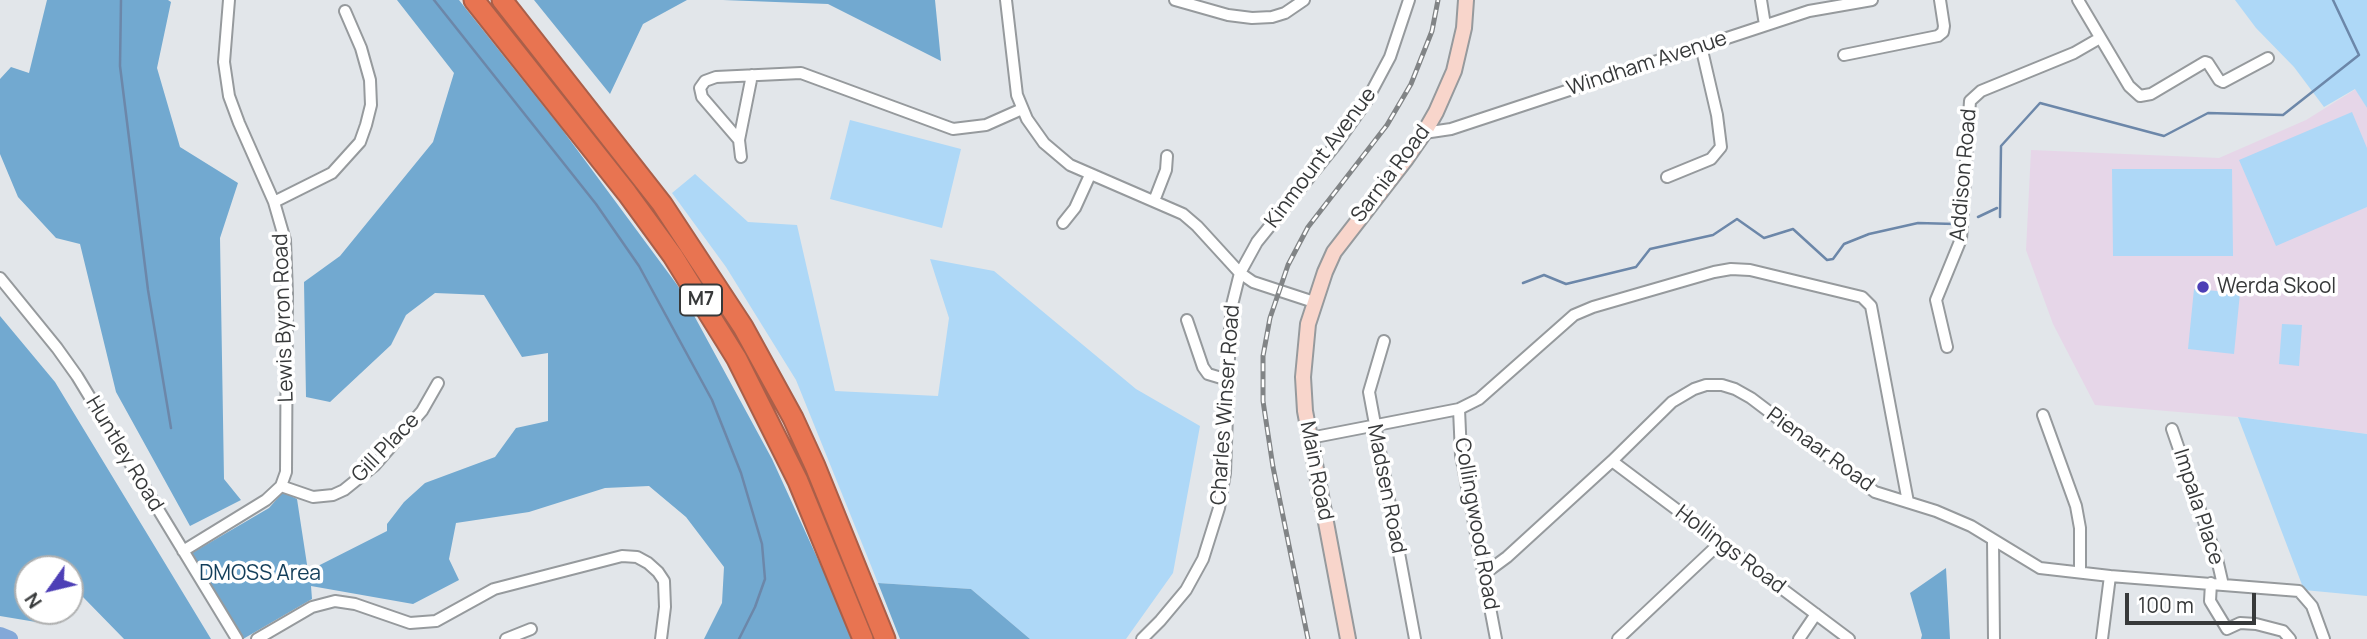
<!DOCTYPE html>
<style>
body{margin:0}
#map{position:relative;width:2367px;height:639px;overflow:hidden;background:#e2e6ea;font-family:Manrope,sans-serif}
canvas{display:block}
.north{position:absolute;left:14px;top:555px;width:70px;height:70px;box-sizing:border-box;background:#fff;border:2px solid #afb0b0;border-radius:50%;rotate:236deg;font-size:19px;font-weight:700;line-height:28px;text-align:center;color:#37393a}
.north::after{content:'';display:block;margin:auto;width:24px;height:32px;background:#4d3fb6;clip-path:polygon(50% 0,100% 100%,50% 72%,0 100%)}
.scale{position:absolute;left:2125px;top:593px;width:131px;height:32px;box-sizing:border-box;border:4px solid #37393a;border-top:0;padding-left:9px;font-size:21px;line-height:24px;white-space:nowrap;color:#37393a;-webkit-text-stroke:5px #fff;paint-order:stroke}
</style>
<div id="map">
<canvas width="2367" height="639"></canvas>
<div class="north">N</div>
<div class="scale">100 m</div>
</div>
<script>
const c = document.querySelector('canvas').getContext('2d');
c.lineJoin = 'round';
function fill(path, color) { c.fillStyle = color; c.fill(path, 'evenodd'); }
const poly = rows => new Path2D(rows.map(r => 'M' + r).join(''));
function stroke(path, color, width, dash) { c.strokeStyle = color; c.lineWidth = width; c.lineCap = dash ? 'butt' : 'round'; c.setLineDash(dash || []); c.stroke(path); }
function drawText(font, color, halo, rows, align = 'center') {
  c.font = font + ' Manrope,sans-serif'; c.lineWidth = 7; c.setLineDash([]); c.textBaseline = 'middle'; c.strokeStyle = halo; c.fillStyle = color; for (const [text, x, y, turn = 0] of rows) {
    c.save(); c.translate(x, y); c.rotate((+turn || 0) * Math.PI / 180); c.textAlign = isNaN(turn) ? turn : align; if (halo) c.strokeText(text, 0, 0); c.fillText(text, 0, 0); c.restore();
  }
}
fill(poly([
 [2356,89,2367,108,2367,434,2238,417,2095,405,2053,324,2026,250,2031,150,2219,158,2306,120]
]), '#e6d6e8');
fill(poly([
 [2235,0,2367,0,2367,108,2355,89,2324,107,2294,67,2256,28],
 [2352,112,2367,148,2367,207,2276,246,2239,160],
 [850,120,961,149,942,228,830,199],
 [2112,169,2232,169,2233,256,2113,256],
 [695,174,748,222,797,225,835,391,938,396,949,318,930,259,994,271,1136,389,1200,426,1173,573,1126,639,1030,639,971,589,878,583,796,380,726,267,672,193],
 [2194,289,2240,293,2234,354,2188,349],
 [2282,324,2302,325,2299,366,2279,364],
 [2238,417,2367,434,2367,596,2304,590]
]), '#aed8f7');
fill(poly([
 [47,0,168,0,171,2,157,68,180,147,238,183,220,238,224,479,241,500,190,526,116,392,80,244,56,238,18,197,0,154,0,79,11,67,29,73],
 [397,0,459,0,561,128,678,286,772,459,832,590,851,639,704,639,722,603,724,567,686,517,649,486,605,488,529,512,456,523,449,559,459,580,413,604,311,586,312,599,243,639,192,553,269,508,283,492,297,499,308,571,387,531,387,524,404,502,425,483,495,457,516,428,548,421,548,353,522,357,484,295,435,293,406,315,391,345,330,402,306,397,304,282,340,256,433,142,454,73],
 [534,0,687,0,643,24,610,94],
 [723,0,935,0,941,61,828,4],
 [0,316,55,382,211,639,124,639,83,597,70,604,70,569,28,569,28,611,56,611,36,622,0,616],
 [1946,568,1950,639,1921,639,1922,635,1910,593],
 [878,583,971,589,1030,639,900,639]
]), '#72a9d0');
stroke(poly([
 [121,0,120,66,148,290,171,428],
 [434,0,596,204,639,266,712,400,741,473,762,544,765,579,755,607,739,639],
 [1978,217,1997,208],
 [2000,217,2001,146,2040,103,2164,136,2208,113,2283,115,2359,55,2333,0],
 [1523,283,1544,275,1566,284,1636,267,1650,249,1713,235,1737,219,1764,238,1793,229,1827,260,1833,259,1844,244,1869,234,1918,223,1955,224]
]), '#6c87a9', 2.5);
stroke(poly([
 [0,635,10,639]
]), '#83a8d8', 16);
const street = poly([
 [1006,0,1017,95,1027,119,1044,143,1070,165,1183,214,1197,226,1240,273,1253,282,1314,302],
 [1175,0,1228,15,1252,18,1272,17,1285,13,1304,0],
 [1761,0,1765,25],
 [2078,0,2129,86,2140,96,2151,94,2205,62,2208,63,2219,80,2223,82,2268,58],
 [1844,55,1938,36,1943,32,1944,26,1940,0],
 [1424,133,1451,129,1809,11,1872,0],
 [739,140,702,97,700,88,705,81,716,77,801,73,953,129,986,125,1022,109],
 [741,157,739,140,752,75],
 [1667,177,1711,159,1721,147,1717,115,1701,46],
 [1154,201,1166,170,1167,156],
 [274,202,332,173,360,142,366,125,371,105,370,80,361,48,345,11],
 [1063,223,1075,208,1090,175],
 [0,278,57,348,77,376,237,639],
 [1187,320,1203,367,1208,374,1228,380],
 [1384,341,1369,392,1415,639],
 [1947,347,1936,300,1961,239,1970,101,1981,91,2074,53,2100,38],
 [1459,409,1461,455,1496,639],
 [2043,415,2076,506,2080,528,2080,572],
 [2172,429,2217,559,2223,585],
 [1310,438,1459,409,1479,399,1574,315,1593,307,1714,272,1731,269,1750,270,1862,297,1871,306,1908,502],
 [1612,461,1849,639],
 [281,486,313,497,333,495,344,490,375,465,422,411,438,383],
 [1993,540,1994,639],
 [183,551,266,500,281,486,286,472,287,294,285,240,274,202,239,123,229,96,224,62,229,0],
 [1484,574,1507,557,1612,461,1672,402,1694,389,1706,385,1722,385,1735,389,1751,398,1875,492,1936,511,1971,526,2040,568,2110,576,2299,591,2312,606,2324,639],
 [2211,583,2210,601,2227,629,2240,623,2256,624,2283,631,2290,639],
 [257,639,312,607,335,601,355,604,410,623,436,621,494,589,622,556,637,557,648,563,658,572,664,581,665,607,661,639],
 [506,639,531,629],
 [1142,639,1160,621,1186,590,1203,559,1219,508,1225,473,1230,328,1232,305,1240,273,1257,242,1337,143,1366,102,1390,57,1409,0],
 [1618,639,1720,543],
 [1799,639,1816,614],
 [2102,639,2110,576]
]);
const secondary = poly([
 [1348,639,1305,411,1303,377,1308,324,1325,272,1334,252,1406,159,1424,133,1436,112,1454,71,1464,28,1466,0]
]);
const highway = poly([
 [474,0,627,193,673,256,737,359,798,481,863,639],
 [502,0,662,204,743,327,793,418,815,466,885,639]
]);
stroke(street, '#969a9d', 14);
stroke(secondary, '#969a9d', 18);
stroke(highway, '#aa5f49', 23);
stroke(street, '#fff', 10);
stroke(secondary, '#f8d5cb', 14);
stroke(highway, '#e87451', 19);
const rail = poly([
 [1308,639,1273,467,1263,401,1263,356,1270,318,1288,265,1308,227,1387,125,1411,84,1432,31,1438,0]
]);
stroke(rail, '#818486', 5);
stroke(rail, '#fff', 2.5, [8]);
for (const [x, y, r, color] of [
 [2203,287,7,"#4d3fb6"]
]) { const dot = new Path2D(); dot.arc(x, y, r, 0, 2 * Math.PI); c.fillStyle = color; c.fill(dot); stroke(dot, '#fff', 2.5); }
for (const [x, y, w] of [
 [701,300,42]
]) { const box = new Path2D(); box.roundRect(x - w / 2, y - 15.5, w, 31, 5); c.fillStyle = '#fff'; c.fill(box); stroke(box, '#37393a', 2); }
drawText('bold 19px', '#37393a', null, [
 ["M7",701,300]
]);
drawText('21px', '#37393a', '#fff', [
 ["Windham Avenue",1647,64,-18],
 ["Kinmount Avenue",1321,158,-53],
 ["Sarnia Road",1391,174,-53],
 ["Addison Road",1964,175,-85],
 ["Lewis Byron Road",284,318,-92],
 ["Charles Winser Road",1226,405,-86],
 ["Gill Place",386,448,-46],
 ["Pienaar Road",1820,450,36],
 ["Huntley Road",124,454,59],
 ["Main Road",1316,471,79],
 ["Madsen Road",1386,489,79],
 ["Impala Place",2198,507,72],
 ["Collingwood Road",1476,524,80],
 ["Hollings Road",1730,550,37]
]);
drawText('21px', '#37393a', '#fff', [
 ["Werda Skool",2217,287]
], 'left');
drawText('21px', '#133e5a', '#fff', [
 ["DMOSS Area",260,574]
]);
</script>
